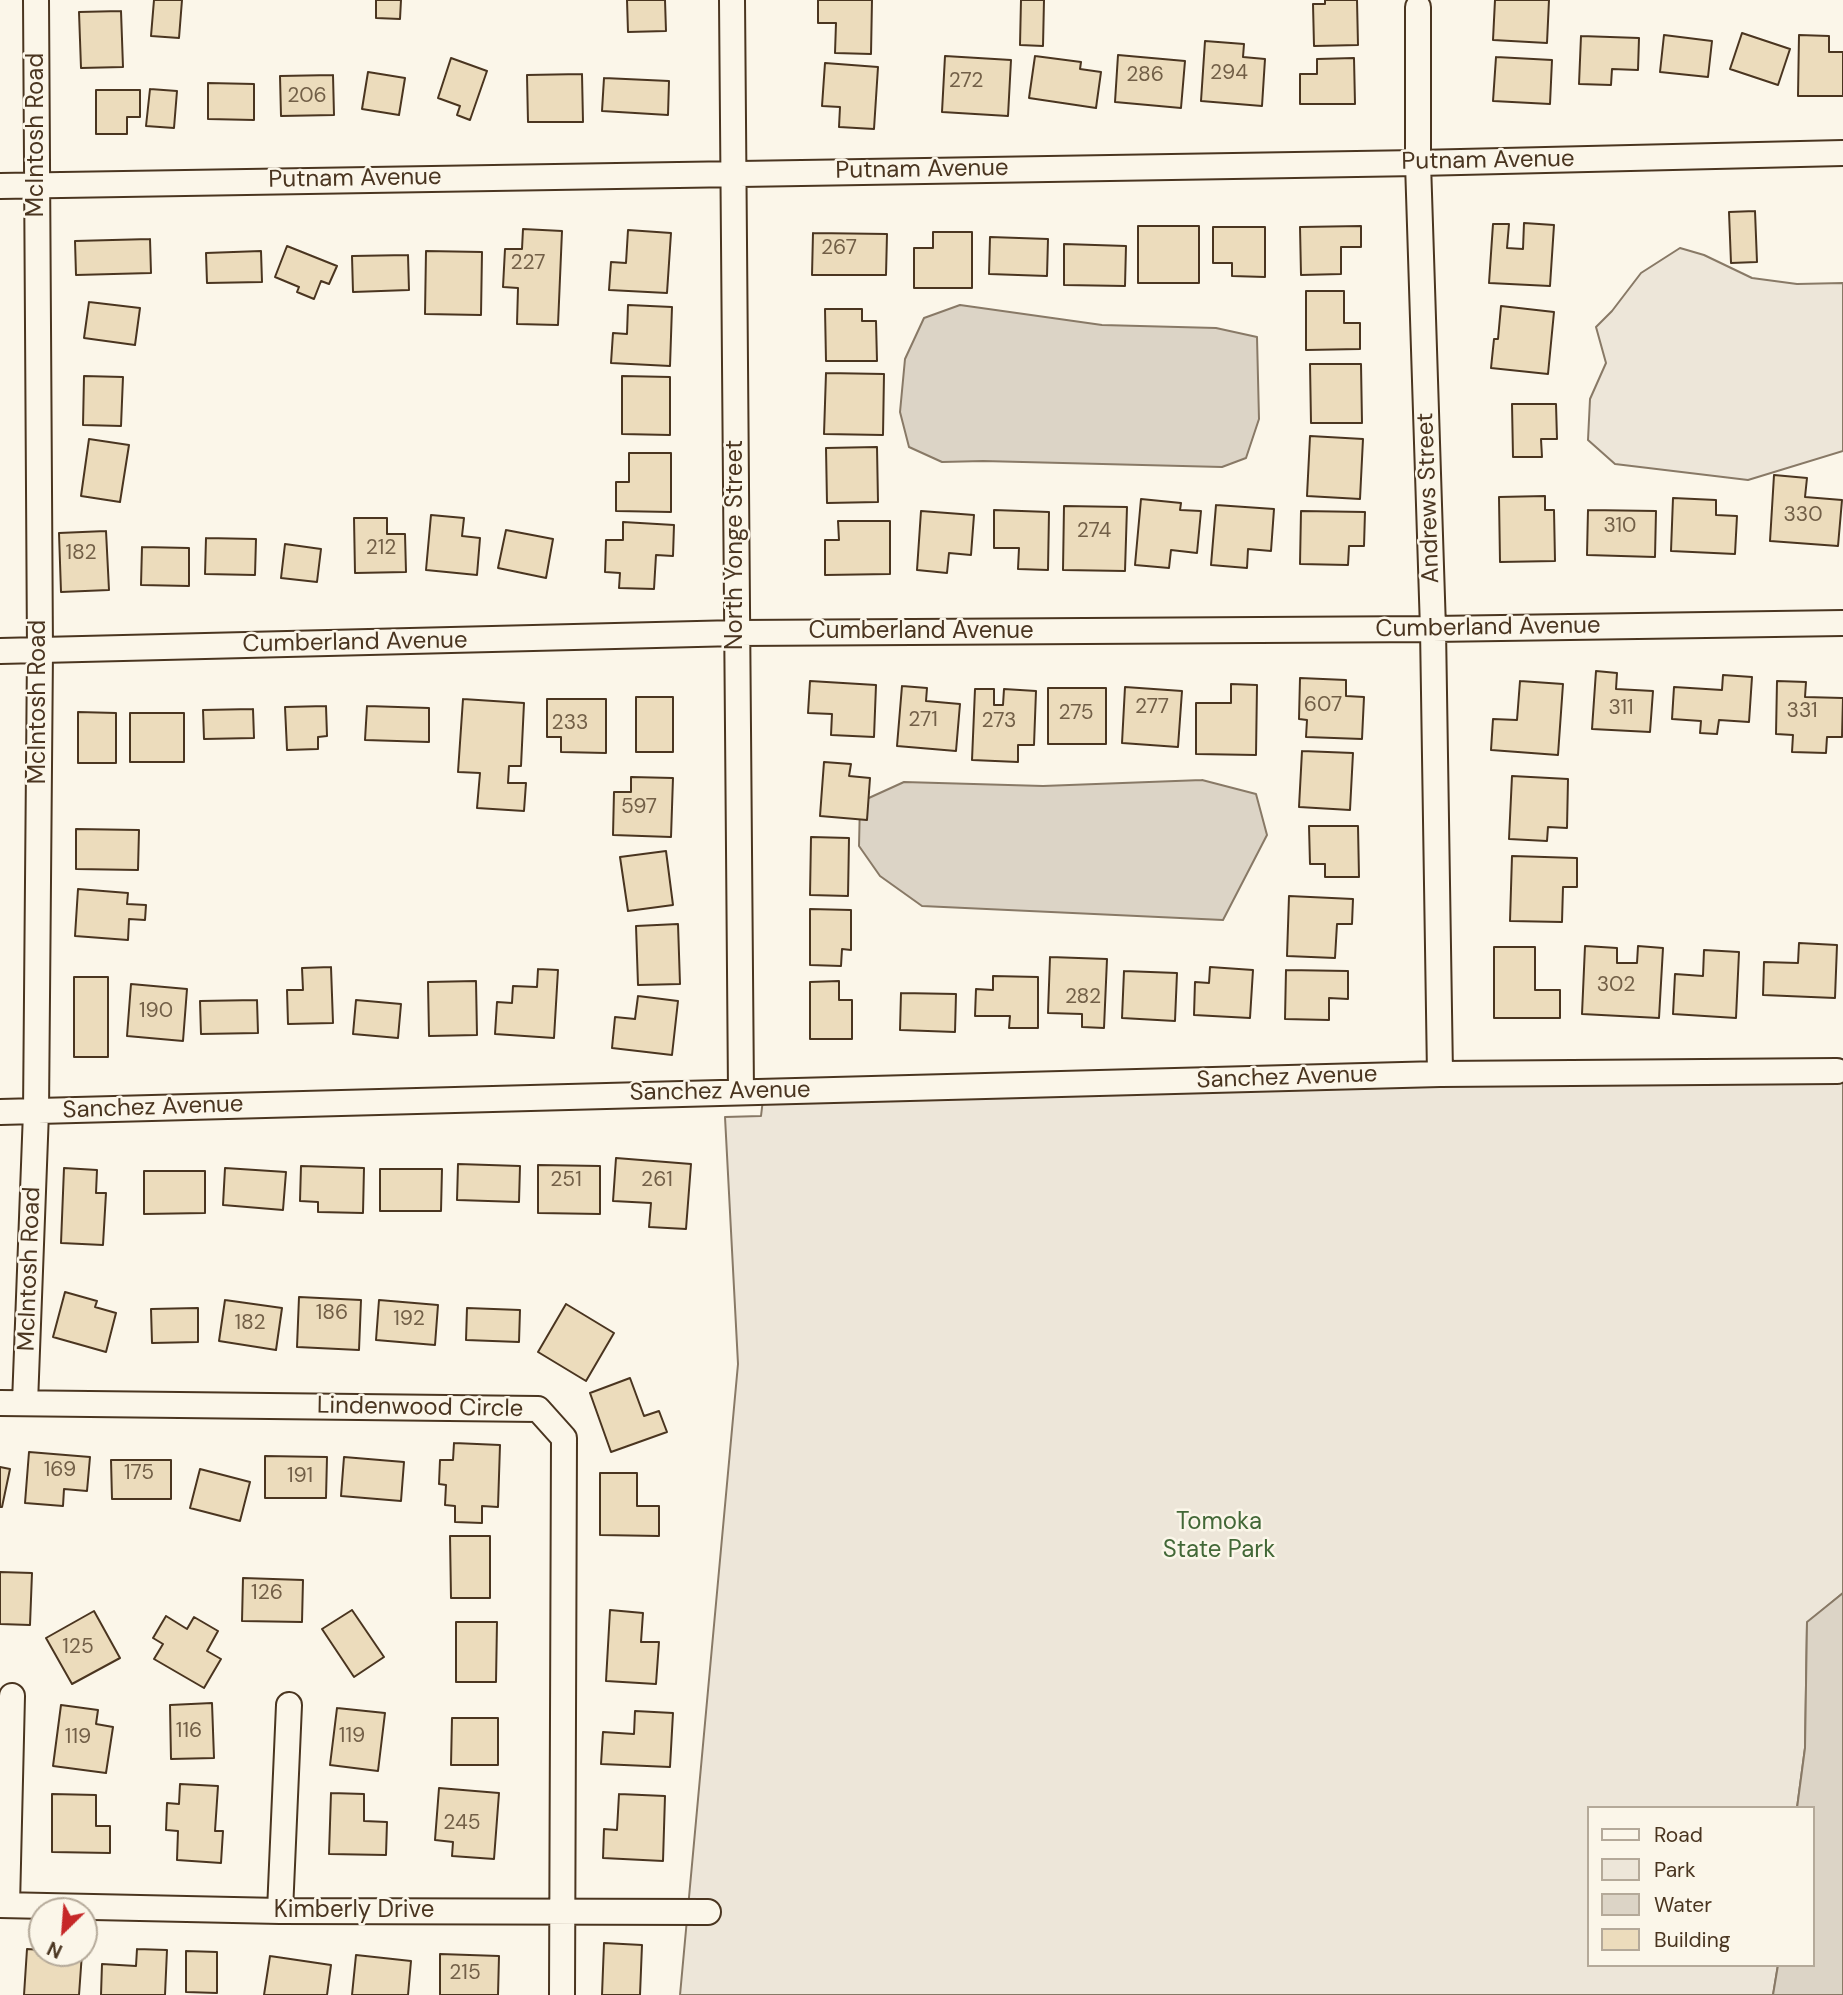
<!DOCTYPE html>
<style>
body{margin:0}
#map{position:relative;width:1843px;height:1995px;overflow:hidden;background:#fbf6e9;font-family:"DM Sans",sans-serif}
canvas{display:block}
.legend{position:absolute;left:1587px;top:1806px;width:228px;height:161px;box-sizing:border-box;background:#fbf6e9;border:2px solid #b4a999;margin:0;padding:9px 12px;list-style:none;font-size:21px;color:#4a3520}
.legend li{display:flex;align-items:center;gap:14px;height:35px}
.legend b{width:35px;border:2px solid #b4a999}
.north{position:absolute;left:28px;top:1897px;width:70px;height:70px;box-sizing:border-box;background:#fbf6e9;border:2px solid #b4a999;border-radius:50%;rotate:205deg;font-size:19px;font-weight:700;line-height:28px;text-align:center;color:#4a3520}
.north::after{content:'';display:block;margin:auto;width:24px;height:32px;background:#c62828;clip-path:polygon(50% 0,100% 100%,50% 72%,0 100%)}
</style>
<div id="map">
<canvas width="1843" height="1995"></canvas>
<ul class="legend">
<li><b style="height:9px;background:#fbf6e9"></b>Road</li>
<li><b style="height:19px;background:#ede6d9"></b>Park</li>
<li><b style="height:19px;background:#dcd4c6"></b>Water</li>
<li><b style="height:19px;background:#ecdcbc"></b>Building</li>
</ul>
<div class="north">N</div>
</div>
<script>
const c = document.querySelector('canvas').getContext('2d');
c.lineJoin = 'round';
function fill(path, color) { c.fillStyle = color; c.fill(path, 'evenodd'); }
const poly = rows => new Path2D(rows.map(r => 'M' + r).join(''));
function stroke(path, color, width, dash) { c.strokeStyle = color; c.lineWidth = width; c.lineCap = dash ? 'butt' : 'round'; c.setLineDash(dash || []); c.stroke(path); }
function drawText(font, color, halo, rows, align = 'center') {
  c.font = font + ' "DM Sans",sans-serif'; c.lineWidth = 5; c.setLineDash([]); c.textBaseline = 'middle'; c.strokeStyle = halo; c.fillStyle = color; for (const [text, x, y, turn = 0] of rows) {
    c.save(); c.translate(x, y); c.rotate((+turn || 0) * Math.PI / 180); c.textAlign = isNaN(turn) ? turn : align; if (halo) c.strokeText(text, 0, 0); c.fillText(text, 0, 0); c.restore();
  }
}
const green = poly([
 [1680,248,1704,255,1752,278,1797,284,1843,283,1843,451,1748,480,1615,464,1588,440,1590,399,1606,363,1596,327,1612,311,1641,273,1680,248],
 [1843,1064,1843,1593,1807,1623,1805,1748,1797,1808,1589,1808,1589,1965,1778,1965,1773,1995,680,1995,738,1364,725,1117,761,1116,764,1091,1843,1064]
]);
fill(green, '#ede6d9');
stroke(green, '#887966', 2);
const water = poly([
 [960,305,1102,325,1216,328,1257,337,1259,419,1246,458,1222,467,983,461,942,462,909,447,900,412,905,359,924,318,960,305],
 [1202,780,1256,794,1267,835,1223,920,922,906,880,876,859,846,860,802,904,782,1043,786,1202,780],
 [1843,1593,1843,1995,1773,1995,1778,1965,1813,1965,1813,1808,1797,1808,1805,1748,1807,1622,1843,1593]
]);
fill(water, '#dcd4c6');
stroke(water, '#887966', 2);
const building = poly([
 [154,0,182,0,179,38,151,36,154,0],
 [376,0,401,0,400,19,376,18,376,0],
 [627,0,665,0,666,31,628,32,627,0],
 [818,0,872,0,871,54,835,53,836,23,818,23,818,0],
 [1021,0,1044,0,1043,46,1020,45,1021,0],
 [1325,0,1357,0,1358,45,1314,46,1313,4,1325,4,1325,0],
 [1495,0,1549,0,1547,43,1493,40,1495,0],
 [121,11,123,67,81,68,79,12,121,11],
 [1742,33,1790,49,1778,85,1730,69,1742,33],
 [1664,35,1712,41,1708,77,1660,72,1664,35],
 [1799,35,1829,36,1829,52,1843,52,1843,96,1798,96,1799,35],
 [1581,36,1639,38,1638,70,1612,69,1611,85,1579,84,1581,36],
 [1205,41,1244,44,1243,57,1265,59,1262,106,1201,101,1205,41],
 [1118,55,1185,61,1181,108,1115,102,1118,55],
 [945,56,1011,60,1008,116,942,112,945,56],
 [1035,56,1081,62,1080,69,1101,72,1096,108,1029,98,1035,56],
 [1496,57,1552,60,1550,104,1493,101,1496,57],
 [451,58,487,71,470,120,457,115,460,106,438,98,451,58],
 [1354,58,1355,104,1300,104,1300,74,1317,74,1317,59,1354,58],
 [825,63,878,67,874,129,839,127,840,107,822,106,825,63],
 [368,72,405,78,399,115,362,109,368,72],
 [582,74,583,122,528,122,527,75,582,74],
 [333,75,334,115,281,116,280,76,333,75],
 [604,78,669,81,668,115,602,111,604,78],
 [208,83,254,84,254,120,208,119,208,83],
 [150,89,177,91,174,128,146,126,150,89],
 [96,90,140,90,140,117,127,117,127,134,96,134,96,90],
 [1755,211,1757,262,1731,263,1729,212,1755,211],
 [1524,223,1554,225,1550,286,1489,283,1493,224,1509,224,1507,248,1523,249,1524,223],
 [1138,226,1199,226,1199,283,1138,283,1138,226],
 [1361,226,1361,247,1341,247,1341,274,1301,275,1300,227,1361,226],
 [1213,227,1265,227,1265,277,1232,276,1232,263,1213,263,1213,227],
 [523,229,562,231,558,325,517,324,518,288,503,287,505,249,522,249,523,229],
 [628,230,671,233,667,293,609,290,611,262,626,263,628,230],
 [933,232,972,232,972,288,914,288,914,248,933,248,933,232],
 [813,233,887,234,886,275,812,275,813,233],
 [990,237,1048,239,1047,276,989,274,990,237],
 [150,239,151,273,76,275,75,241,150,239],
 [1064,244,1126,246,1125,286,1064,285,1064,244],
 [287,246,337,266,329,284,321,281,314,299,297,292,299,287,275,277,287,246],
 [261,251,262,282,207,283,206,253,261,251],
 [426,251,482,252,481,315,425,314,426,251],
 [408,255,409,290,353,292,352,256,408,255],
 [1306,291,1344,291,1344,323,1360,323,1360,349,1306,350,1306,291],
 [89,302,140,308,135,345,84,338,89,302],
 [628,305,672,307,670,366,611,363,613,333,627,334,628,305],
 [1501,306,1554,312,1548,374,1491,368,1494,339,1498,339,1501,306],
 [825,309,862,309,862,321,876,321,877,361,826,361,825,309],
 [1310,364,1361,364,1362,423,1311,423,1310,364],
 [826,373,884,374,883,435,824,434,826,373],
 [84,376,123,377,121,426,83,425,84,376],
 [622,376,670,377,670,435,622,434,622,376],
 [1512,404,1556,404,1557,439,1541,439,1542,457,1513,457,1512,404],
 [1310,436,1363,439,1360,499,1307,496,1310,436],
 [89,439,129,445,120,502,81,496,89,439],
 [877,447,878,502,827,503,826,448,877,447],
 [629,453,671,453,671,512,616,511,616,482,629,482,629,453],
 [1774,475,1807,478,1805,497,1842,500,1838,546,1770,541,1774,475],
 [1545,496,1545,510,1554,510,1555,561,1500,562,1499,497,1545,496],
 [1673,498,1716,500,1716,515,1737,516,1735,554,1671,551,1673,498],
 [1141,499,1181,503,1180,510,1201,511,1197,553,1171,550,1169,568,1135,565,1141,499],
 [1216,505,1274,509,1271,551,1248,549,1247,568,1211,565,1216,505],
 [1064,506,1127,507,1125,571,1063,570,1064,506],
 [994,510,1049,512,1048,570,1018,569,1019,548,994,548,994,510],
 [1588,510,1656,511,1655,557,1587,555,1588,510],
 [921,511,974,515,971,555,949,553,947,573,917,570,921,511],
 [1301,511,1365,512,1364,546,1349,546,1348,565,1300,564,1301,511],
 [431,515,464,518,462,536,480,538,477,575,426,570,431,515],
 [354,518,387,518,387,534,405,534,406,572,355,573,354,518],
 [838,521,890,521,890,574,825,575,825,540,839,540,838,521],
 [623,522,674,525,673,556,656,555,654,589,619,588,620,573,605,572,606,540,623,540,623,522],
 [506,530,553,539,546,578,498,568,506,530],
 [106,531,109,590,61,592,59,533,106,531],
 [206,538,256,539,255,575,205,574,206,538],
 [285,544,321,549,317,582,281,578,285,544],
 [142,547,189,548,189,586,141,585,142,547],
 [1596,671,1617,673,1616,689,1653,691,1650,732,1592,729,1596,671],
 [1723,675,1752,677,1749,722,1719,720,1717,734,1700,733,1701,721,1672,719,1674,687,1722,690,1723,675],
 [1300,678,1346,680,1346,696,1364,697,1362,739,1306,737,1307,720,1299,719,1300,678],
 [810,681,876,685,874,737,831,735,832,714,808,713,810,681],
 [1520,681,1563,684,1558,755,1491,750,1493,719,1517,720,1520,681],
 [1777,681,1806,682,1805,697,1843,698,1842,737,1827,737,1826,753,1792,752,1793,735,1776,734,1777,681],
 [1231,684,1257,685,1256,755,1196,754,1196,703,1231,703,1231,684],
 [902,686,927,688,926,701,960,704,956,751,897,746,902,686],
 [1125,687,1182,691,1178,747,1122,743,1125,687],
 [1048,688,1106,688,1106,744,1048,744,1048,688],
 [975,689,994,689,994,705,1003,705,1004,689,1036,691,1034,745,1018,745,1018,762,972,760,975,689],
 [636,697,673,697,673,752,636,752,636,697],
 [463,699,524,703,521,766,509,766,508,783,526,783,524,811,477,808,480,773,458,772,463,699],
 [547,699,606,699,606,753,561,752,561,737,547,737,547,699],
 [326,706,327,736,318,737,318,749,287,750,285,707,326,706],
 [367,706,429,708,429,742,365,740,367,706],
 [253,709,254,738,204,739,203,710,253,709],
 [78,712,116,713,116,763,78,763,78,712],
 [130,713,184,713,184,762,130,762,130,713],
 [1302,751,1353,753,1350,810,1299,807,1302,751],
 [824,762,851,764,849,776,870,778,867,820,820,816,824,762],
 [1512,776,1568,779,1567,828,1548,827,1547,841,1509,839,1512,776],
 [631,777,673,778,671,837,613,835,614,792,631,792,631,777],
 [1309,826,1358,826,1359,877,1325,877,1325,864,1310,864,1309,826],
 [76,829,139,830,138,870,76,869,76,829],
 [811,837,849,838,848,896,810,895,811,837],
 [666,851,673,905,628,911,620,857,666,851],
 [1512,856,1577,858,1577,887,1563,887,1562,922,1510,921,1512,856],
 [78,889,128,893,127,904,146,905,145,920,129,919,128,940,75,936,78,889],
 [1289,896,1353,899,1352,924,1337,924,1335,958,1287,956,1289,896],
 [810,909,851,910,851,950,842,949,841,966,810,965,810,909],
 [678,924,680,984,638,985,636,926,678,924],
 [1799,943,1837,945,1835,998,1763,995,1764,962,1798,963,1799,943],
 [1585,946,1617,948,1617,963,1637,963,1638,946,1663,948,1659,1018,1582,1014,1585,946],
 [1494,947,1535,947,1535,990,1560,990,1560,1018,1494,1018,1494,947],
 [1704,950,1739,952,1736,1018,1673,1014,1675,974,1703,976,1704,950],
 [1050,957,1107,959,1104,1028,1082,1027,1082,1014,1048,1013,1050,957],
 [331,967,333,1023,288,1024,287,990,303,990,302,968,331,967],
 [1210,967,1253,970,1250,1018,1194,1015,1195,982,1209,983,1210,967],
 [538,969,558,970,554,1038,495,1034,497,1002,512,1003,513,986,537,987,538,969],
 [1286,970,1348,971,1348,999,1329,998,1329,1020,1285,1019,1286,970],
 [1124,971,1177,973,1175,1021,1122,1018,1124,971],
 [993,976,1038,977,1038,1028,1009,1028,1010,1016,975,1016,976,989,993,990,993,976],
 [74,977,108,977,108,1057,74,1057,74,977],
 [476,981,477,1035,429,1036,428,982,476,981],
 [839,981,839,1000,852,1000,852,1039,810,1039,810,982,839,981],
 [131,984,187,989,183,1041,127,1036,131,984],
 [901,993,956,994,955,1032,900,1030,901,993],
 [638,996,678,1001,672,1055,612,1048,615,1017,635,1019,638,996],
 [257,1000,258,1033,201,1034,200,1001,257,1000],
 [356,1000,401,1004,398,1038,353,1034,356,1000],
 [616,1158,691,1164,686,1229,649,1227,651,1203,613,1201,616,1158],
 [458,1164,520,1166,519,1202,457,1200,458,1164],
 [538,1165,600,1166,600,1214,538,1213,538,1165],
 [301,1166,364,1168,363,1213,318,1212,318,1202,300,1201,301,1166],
 [64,1168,97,1170,96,1193,106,1193,103,1245,61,1243,64,1168],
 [225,1168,286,1172,283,1210,223,1205,225,1168],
 [380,1169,442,1169,441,1211,380,1211,380,1169],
 [144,1171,205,1171,205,1213,144,1214,144,1171],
 [65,1292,97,1301,95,1307,116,1313,106,1352,53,1337,65,1292],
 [299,1297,361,1300,359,1350,297,1347,299,1297],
 [225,1300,282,1308,276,1350,219,1341,225,1300],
 [379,1300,438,1305,435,1345,376,1340,379,1300],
 [566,1304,614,1333,586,1381,538,1352,566,1304],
 [198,1308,198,1342,152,1343,151,1309,198,1308],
 [467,1308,520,1310,519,1342,466,1340,467,1308],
 [630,1378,644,1416,659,1411,667,1432,611,1452,590,1393,630,1378],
 [454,1443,500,1445,498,1507,482,1506,482,1523,455,1522,455,1506,445,1505,446,1485,439,1484,440,1460,453,1460,454,1443],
 [29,1452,90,1457,87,1491,64,1489,63,1506,25,1503,29,1452],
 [265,1456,327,1457,326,1498,265,1498,265,1456],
 [344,1457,404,1462,401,1501,341,1496,344,1457],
 [111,1460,171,1460,171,1499,112,1499,111,1460],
 [0,1467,10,1469,2,1507,0,1507,0,1467],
 [200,1469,250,1482,240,1521,190,1508,200,1469],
 [600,1473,637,1473,637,1506,659,1506,659,1536,600,1535,600,1473],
 [450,1536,490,1536,490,1598,451,1598,450,1536],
 [0,1572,32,1573,30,1625,0,1624,0,1572],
 [243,1578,303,1580,302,1622,242,1621,243,1578],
 [352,1610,384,1657,354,1677,322,1629,352,1610],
 [610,1610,643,1613,641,1642,659,1642,656,1684,606,1681,610,1610],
 [94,1611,120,1658,72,1684,46,1638,94,1611],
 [166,1616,187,1629,194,1617,218,1631,207,1651,221,1659,204,1688,154,1659,163,1644,153,1638,166,1616],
 [456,1622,497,1622,496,1682,456,1682,456,1622],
 [212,1703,214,1758,171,1759,170,1705,212,1703],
 [61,1705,98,1710,96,1724,113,1727,106,1773,53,1766,61,1705],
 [337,1708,385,1713,378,1771,330,1765,337,1708],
 [635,1711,673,1713,670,1767,601,1764,603,1732,634,1734,635,1711],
 [452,1718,498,1718,498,1765,451,1765,452,1718],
 [180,1784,218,1786,215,1831,223,1831,221,1863,177,1860,178,1831,166,1830,167,1803,179,1804,180,1784],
 [439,1788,499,1793,494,1859,452,1856,453,1842,435,1840,439,1788],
 [331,1793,364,1794,364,1821,387,1822,386,1855,329,1854,331,1793],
 [52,1794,96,1795,96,1826,110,1826,110,1853,52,1852,52,1794],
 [619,1794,665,1796,663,1861,603,1858,604,1829,617,1830,619,1794],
 [604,1943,642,1945,640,1995,602,1995,604,1943],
 [27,1949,42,1950,42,1953,82,1953,79,1995,24,1995,27,1949],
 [137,1949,167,1950,165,1995,101,1995,102,1964,136,1966,137,1949],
 [186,1951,217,1952,217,1993,186,1992,186,1951],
 [440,1954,499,1956,498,1995,440,1995,440,1954],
 [356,1955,411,1961,408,1995,352,1995,356,1955],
 [270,1956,331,1965,327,1995,264,1995,270,1956]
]);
fill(building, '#ecdcbc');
stroke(building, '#4a3520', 2);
const minor = poly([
 [732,0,741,1091],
 [1418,7,1418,163,1433,629,1440,1074],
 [0,186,1418,163,1843,153],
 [0,651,738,633,1433,629,1843,623],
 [0,1112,1440,1074,1837,1071],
 [0,1403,538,1409,564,1438,562,1995],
 [25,1403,36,1112,40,651,36,0],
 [0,1905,280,1911,708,1912],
 [7,1905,12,1696],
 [280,1911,289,1705]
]);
stroke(minor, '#4a3520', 28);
stroke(minor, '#fbf6e9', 24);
drawText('21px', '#725f47', null, [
 ["294",1229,73],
 ["286",1145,75],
 ["272",966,81],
 ["206",307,96],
 ["267",839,248],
 ["227",528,263],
 ["330",1803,515],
 ["310",1620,526],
 ["274",1094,531],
 ["212",381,548],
 ["182",81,553],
 ["607",1323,705],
 ["277",1152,707],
 ["311",1621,708],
 ["331",1802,711],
 ["275",1076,713],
 ["271",923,720],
 ["273",999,721],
 ["233",570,723],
 ["597",639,807],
 ["302",1616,985],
 ["282",1083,997],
 ["190",156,1011],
 ["251",566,1180],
 ["261",657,1180],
 ["186",332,1313],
 ["192",409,1319],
 ["182",250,1323],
 ["169",60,1470],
 ["175",139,1473],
 ["191",300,1476],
 ["126",267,1593],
 ["125",78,1647],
 ["116",189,1731],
 ["119",352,1736],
 ["119",78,1737],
 ["245",462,1823],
 ["215",465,1973]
]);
drawText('24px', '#4a3520', '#fbf6e9', [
 ["McIntosh Road",37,135,-90],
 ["Putnam Avenue",1488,161,-1],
 ["Putnam Avenue",922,170,-1],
 ["Putnam Avenue",355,179,-1],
 ["Andrews Street",1429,498,-92],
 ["North Yonge Street",736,545,-90],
 ["Cumberland Avenue",1488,628,-1],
 ["Cumberland Avenue",921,632],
 ["Cumberland Avenue",355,643,-1],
 ["McIntosh Road",39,702,-90],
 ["Sanchez Avenue",1287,1078,-2],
 ["Sanchez Avenue",720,1092,-1],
 ["Sanchez Avenue",153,1108,-2],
 ["McIntosh Road",30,1269,-88],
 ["Lindenwood Circle",420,1408,1],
 ["Kimberly Drive",354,1911]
]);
drawText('24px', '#436837', '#fbf6e9', [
 ["Tomoka",1219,1523],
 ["State Park",1219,1551]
]);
</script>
